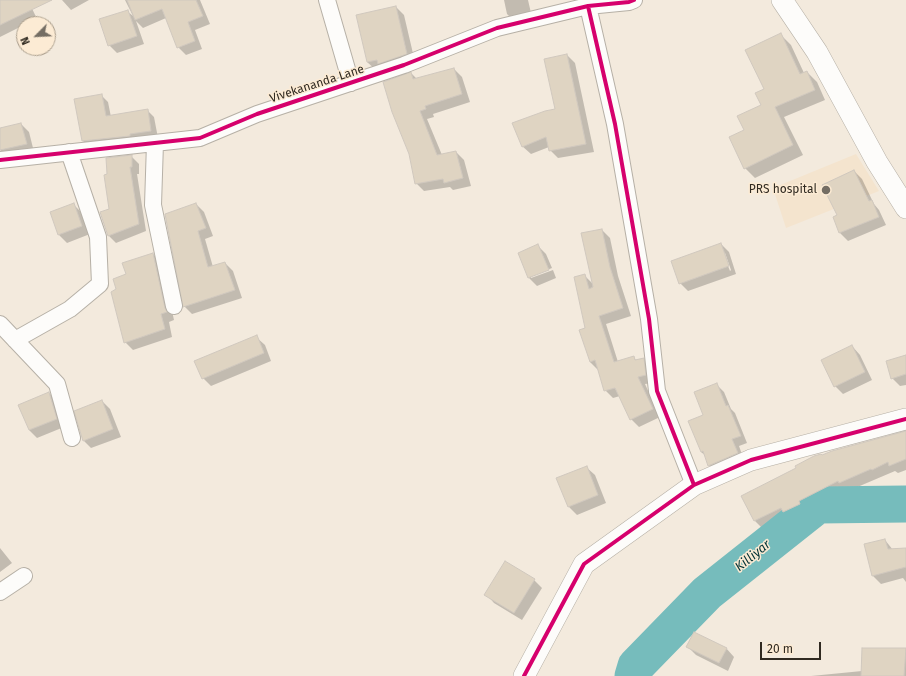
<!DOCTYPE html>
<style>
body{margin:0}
#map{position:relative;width:906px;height:676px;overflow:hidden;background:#f3eadd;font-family:"Fira Sans",sans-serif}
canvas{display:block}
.north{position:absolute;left:16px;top:16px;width:40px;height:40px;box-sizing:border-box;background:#fcebd4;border:1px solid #aa9e8c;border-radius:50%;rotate:246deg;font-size:11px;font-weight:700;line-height:16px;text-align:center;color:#302a21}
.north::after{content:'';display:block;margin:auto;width:14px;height:18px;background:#746d63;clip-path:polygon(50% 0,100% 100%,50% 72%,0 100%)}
.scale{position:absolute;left:760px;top:642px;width:61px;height:18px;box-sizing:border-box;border:2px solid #302a21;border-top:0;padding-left:5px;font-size:12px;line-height:14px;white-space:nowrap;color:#302a21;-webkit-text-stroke:3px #fcebd4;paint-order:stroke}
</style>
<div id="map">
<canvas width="906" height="676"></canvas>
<div class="north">N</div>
<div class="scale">20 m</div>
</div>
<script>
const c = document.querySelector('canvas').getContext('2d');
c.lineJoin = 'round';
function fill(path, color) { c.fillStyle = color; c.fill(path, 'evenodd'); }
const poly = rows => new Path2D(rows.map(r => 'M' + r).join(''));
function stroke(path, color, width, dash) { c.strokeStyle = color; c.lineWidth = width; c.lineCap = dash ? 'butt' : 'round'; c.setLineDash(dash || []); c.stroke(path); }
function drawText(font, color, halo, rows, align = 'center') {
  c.font = font + ' "Fira Sans",sans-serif'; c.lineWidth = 3; c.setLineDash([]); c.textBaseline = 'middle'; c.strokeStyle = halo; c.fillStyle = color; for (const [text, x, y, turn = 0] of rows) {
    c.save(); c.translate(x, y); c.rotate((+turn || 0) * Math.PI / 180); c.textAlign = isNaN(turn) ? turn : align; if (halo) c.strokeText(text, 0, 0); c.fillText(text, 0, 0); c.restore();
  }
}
fill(poly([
 [856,154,879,191,786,228,773,188]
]), '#f4e4ce');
fill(poly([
 [0,0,28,0,37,19,24,24,24,25,0,37],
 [62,0,89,0,71,10],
 [125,0,200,0,210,24,195,30,202,49,186,55,178,47,166,18,143,28,136,21,144,44,117,53,109,45,127,11,133,16],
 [504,0,528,0,531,13,511,18,507,14],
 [396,7,404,15,415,62,376,70,367,62],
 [781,35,791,45,804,73,807,72,817,82,825,100,784,117,803,155,755,178,745,168,745,130,762,106,765,90],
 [567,55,575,63,594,152,558,158,550,150,549,147,531,154,522,146,556,110],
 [454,69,462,77,470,102,433,114,434,117,427,119,442,155,456,152,464,160,471,186,453,190,450,187,424,191,416,183,411,73,417,79],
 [101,95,108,102,111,117,147,110,154,117,158,138,90,148,83,141,75,100],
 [21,124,29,132,34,152,8,158,0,150,0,129],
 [131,156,139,164,139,174,137,174,146,231,116,243,108,235,110,209],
 [854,171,862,179,874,204,879,210,886,225,848,241,840,233,834,217,838,215],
 [73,204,81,212,90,234,67,243,59,235],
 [196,204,204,212,213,236,205,239,213,267,225,263,233,271,242,298,192,314,184,306],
 [602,230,610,238,618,276,631,316,606,324,618,362,633,357,636,360,643,359,651,367,653,383,645,384,660,417,639,427,631,419,620,396,613,398,605,390,598,370,590,362,586,329,584,275,593,284],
 [721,244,729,252,736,274,688,291,680,283],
 [723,253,725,253,731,270,730,271],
 [538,246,546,254,552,268,531,276,531,278,553,270,556,278,537,286,529,278],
 [153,254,161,262,174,320,169,322,172,337,133,350,125,342,117,290,127,275],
 [256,337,265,345,271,361,211,386,203,378],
 [852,346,860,355,872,380,843,394,835,386],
 [906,357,906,385,900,386,892,378],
 [717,385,724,392,731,409,735,413,747,443,739,446,744,460,717,472,709,465,706,456,701,452,704,416],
 [49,393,57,401,64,427,37,438,29,430],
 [102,401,110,409,121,437,91,448,83,440],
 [906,435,906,470,898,473,895,471,848,491,846,489,806,510,807,512,792,519,789,516,763,529,755,521,743,496,822,456],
 [586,467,595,475,606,503,577,515,569,507],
 [885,540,893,550,906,549,906,582,903,578,881,584,873,576],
 [0,548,12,563,0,572],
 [534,580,542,588,522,620,494,603,486,594],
 [688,647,726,648,734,657,728,671,696,655],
 [863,649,906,649,906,676,811,676,862,671]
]), '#0003');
stroke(poly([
 [633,676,636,666,707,593,818,505,906,504]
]), '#76bcbc', 37);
const building = poly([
 [0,0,52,0,0,25,0,0],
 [127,0,196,0,203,16,188,22,195,41,177,48,162,9,135,20,127,0],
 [396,6,407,54,378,64,377,60,367,62,356,15,396,6],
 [128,10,137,36,108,46,99,19,128,10],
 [781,33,800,74,807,71,815,90,775,107,793,145,744,169,729,137,744,130,737,116,761,105,755,93,764,89,745,50,781,33],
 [567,54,586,144,549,151,546,137,522,147,512,123,545,111,555,109,544,59,567,54],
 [454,68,462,94,425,106,426,109,420,111,437,155,456,151,463,178,444,183,443,179,415,184,409,154,392,112,383,82,411,72,413,79,454,68],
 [102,94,106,116,148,109,151,131,130,134,130,136,82,141,74,99,102,94],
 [21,123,27,144,0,150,0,128,21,123],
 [132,155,132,167,130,167,139,224,108,236,100,212,109,209,104,175,107,174,106,158,132,155],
 [854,170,869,201,872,200,879,217,839,233,833,217,837,215,822,185,854,170],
 [74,203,82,226,58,235,50,212,74,203],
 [196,203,206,228,198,231,208,267,225,262,235,290,183,307,165,214,196,203],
 [602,229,610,267,623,308,599,316,614,362,634,356,635,360,644,358,646,375,638,377,653,409,630,420,615,388,604,391,595,360,590,362,579,330,585,328,574,277,585,274,589,289,593,287,581,233,602,229],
 [721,243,729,266,679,284,671,261,721,243],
 [538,244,549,270,528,278,518,253,538,244],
 [153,253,165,308,167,312,161,314,165,329,124,343,111,292,116,289,113,279,126,274,122,263,153,253],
 [257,335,264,353,202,379,194,361,257,335],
 [852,345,865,372,834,387,821,360,852,345],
 [906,355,906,374,891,379,886,361,906,355],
 [717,383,726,406,728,405,741,436,732,439,738,453,708,466,703,451,701,452,688,421,703,415,694,392,717,383],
 [49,392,57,419,29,430,18,405,49,392],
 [102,400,113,429,83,441,74,411,102,400],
 [906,431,906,459,889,466,888,462,872,470,871,469,839,483,838,481,799,501,800,504,783,512,781,508,754,521,741,496,796,468,795,466,814,456,821,454,822,455,832,451,906,431],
 [587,466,598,495,568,507,556,478,587,466],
 [885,539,888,549,906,548,906,567,872,576,864,544,885,539],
 [505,561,535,579,514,613,484,595,505,561],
 [694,632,727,648,719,663,686,647,694,632],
 [862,648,906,648,904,676,861,676,862,648]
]);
fill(building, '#dfd4c2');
stroke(building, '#d0c8be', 1);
const minor = poly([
 [327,0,351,83],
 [588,6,615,124,649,319,657,391,694,485],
 [155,143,153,205,174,306],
 [0,160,200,138,257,114,404,65,497,28,588,6,629,2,634,0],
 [0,324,57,384,72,438],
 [15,340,70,309,100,284,98,237,69,152],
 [0,592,24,576]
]);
const tertiary = poly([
 [782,0,817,52,877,162,906,208],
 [524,676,584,564,694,485,751,460,906,419]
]);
stroke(minor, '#b6b0a6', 18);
stroke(tertiary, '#b6b0a6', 22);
stroke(minor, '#fdfcfa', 16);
stroke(tertiary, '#fdfcfa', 21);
stroke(poly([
 [588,6,615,124,649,319,657,391,694,485],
 [0,160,200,138,257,114,404,65,497,28,588,6,629,2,634,0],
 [524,676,584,564,694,485,751,460,906,419]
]), '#d6006c', 4);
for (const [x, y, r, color] of [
 [826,190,5,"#746d63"]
]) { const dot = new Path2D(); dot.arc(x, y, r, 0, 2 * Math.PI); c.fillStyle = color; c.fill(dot); stroke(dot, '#fcebd4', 1.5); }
drawText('12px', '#302a21', '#fcebd4', [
 ["Vivekananda Lane",317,84,-18]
]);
drawText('12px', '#302a21', '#fcebd4', [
 ["PRS hospital",817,190]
], 'right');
drawText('italic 13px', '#003336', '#fcebd4', [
 ["Killiyar",753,556,-39]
]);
</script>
